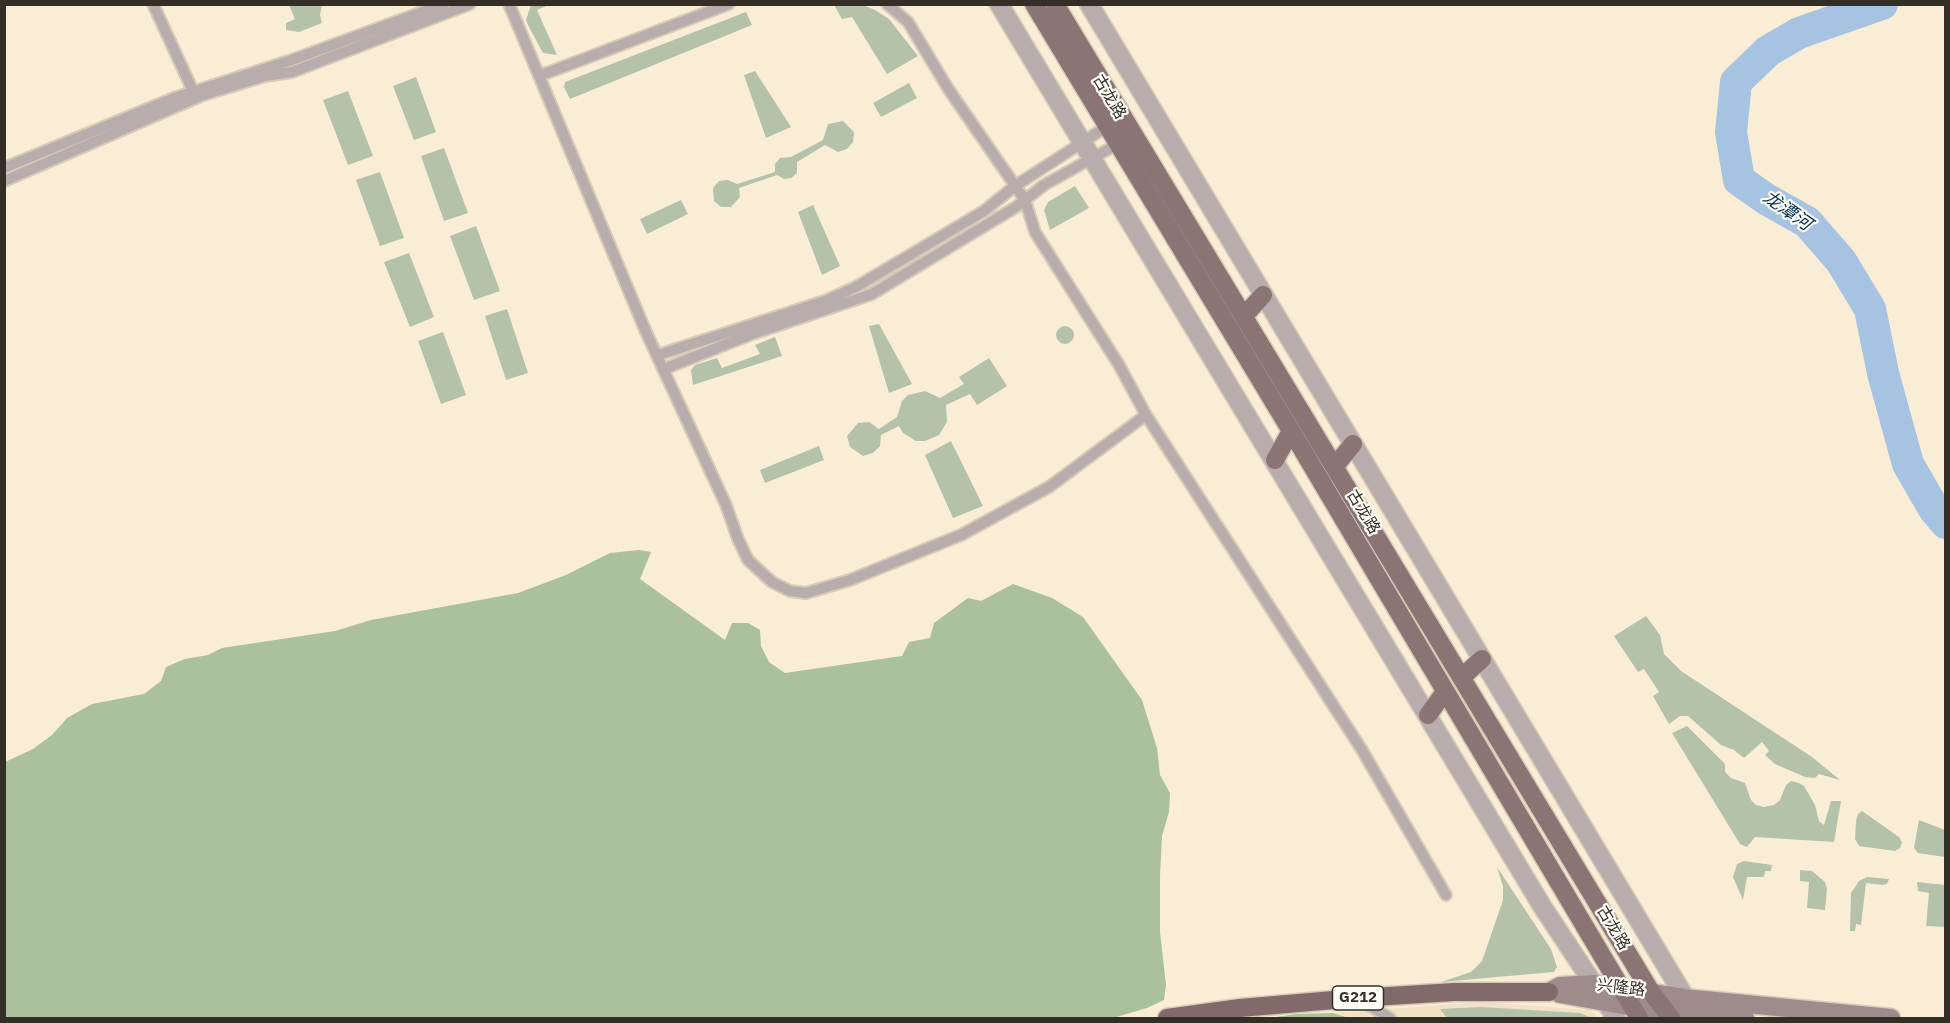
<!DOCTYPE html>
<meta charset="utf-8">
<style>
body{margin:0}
#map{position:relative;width:1950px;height:1023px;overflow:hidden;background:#faedd6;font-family:"IBM Plex Sans",sans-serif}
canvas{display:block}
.frame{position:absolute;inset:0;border:6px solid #342f26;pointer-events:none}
</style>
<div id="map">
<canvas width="1950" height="1023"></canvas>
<div class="frame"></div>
</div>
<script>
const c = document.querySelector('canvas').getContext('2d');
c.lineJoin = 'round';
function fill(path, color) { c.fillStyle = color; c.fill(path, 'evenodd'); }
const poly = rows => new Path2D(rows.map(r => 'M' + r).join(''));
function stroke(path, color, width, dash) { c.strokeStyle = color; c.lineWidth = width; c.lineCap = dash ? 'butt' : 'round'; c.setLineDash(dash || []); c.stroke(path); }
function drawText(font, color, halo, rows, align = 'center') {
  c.font = font + ' "IBM Plex Sans","Noto Sans SC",sans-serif'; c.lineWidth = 4.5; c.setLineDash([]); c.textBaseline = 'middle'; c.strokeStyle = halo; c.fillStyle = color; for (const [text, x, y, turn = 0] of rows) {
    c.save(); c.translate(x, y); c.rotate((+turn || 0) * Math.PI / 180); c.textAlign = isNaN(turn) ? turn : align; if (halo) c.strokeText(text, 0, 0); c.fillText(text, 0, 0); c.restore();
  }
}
fill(poly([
 [1483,1002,1589,1010,1600,1018,1349,1018,1333,1013]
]), '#f2e1c3');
fill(poly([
 [289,5,322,5,320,15,322,23,299,32,286,30,286,23,295,19],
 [531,5,549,5,537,10,557,55,543,53,530,29,526,20],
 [834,5,863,5,875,10,889,19,918,56,887,74,852,17,842,19],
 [746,12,752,25,570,99,564,87,565,82],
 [755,71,791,127,766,138,744,75],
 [416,77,436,132,414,140,393,86],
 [909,83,917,98,881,117,873,103],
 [348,91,373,156,348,165,323,100],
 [843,121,854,132,853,142,847,149,838,152,825,145,797,162,797,173,791,178,784,179,777,175,739,188,740,197,731,207,721,207,714,201,713,188,719,181,728,180,737,184,775,172,775,164,780,158,791,157,823,140,828,124],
 [444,148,468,213,444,221,421,156],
 [380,172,404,238,380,246,356,180],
 [1075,186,1089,208,1050,230,1044,210,1048,202],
 [681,200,688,214,647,234,640,219],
 [813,205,840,266,822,275,798,212],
 [476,226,500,291,474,300,450,236],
 [409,253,434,317,410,327,384,262],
 [507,309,528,373,506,380,485,316],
 [879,324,912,384,889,393,869,326],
 '1056 335a9 9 0 1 1 18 0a9 9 0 1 1-18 0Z',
 [443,332,466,395,441,404,418,341],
 [775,337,782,356,693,385,691,370,695,365,717,358,722,368,760,354,755,345],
 [989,358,1007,386,977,405,970,394,946,405,947,422,939,435,925,441,916,441,903,433,899,426,881,435,880,446,873,453,863,456,850,447,847,436,858,423,869,422,879,429,897,417,902,401,908,395,925,391,940,398,964,384,959,377],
 [951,441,983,506,953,518,925,455],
 [819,446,824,460,765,483,760,470],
 [1646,616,1660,635,1664,654,1681,671,1812,757,1840,780,1819,774,1815,778,1805,777,1775,764,1765,755,1769,751,1762,742,1744,758,1734,750,1721,745,1688,716,1680,716,1669,724,1653,696,1659,692,1644,669,1638,672,1614,636],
 [1687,726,1725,764,1725,772,1731,778,1745,783,1751,800,1756,805,1764,807,1774,805,1780,800,1786,785,1791,781,1799,783,1804,786,1815,805,1819,821,1824,825,1831,801,1841,801,1834,842,1755,837,1747,847,1740,844,1672,733],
 [1862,811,1899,837,1902,842,1900,848,1895,851,1859,846,1855,839,1856,821,1858,814],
 [1919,820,1945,830,1945,857,1918,853,1914,848],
 [1744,861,1772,865,1771,871,1765,871,1764,877,1747,877,1743,900,1733,877,1737,864],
 [1497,867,1551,949,1557,967,1554,972,1441,982,1471,972,1482,961,1503,900,1503,886],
 [1800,870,1812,871,1825,882,1827,889,1825,910,1807,908,1809,882,1800,881],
 [1867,877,1889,879,1887,884,1883,885,1866,883,1861,925,1856,924,1855,931,1850,931,1851,893,1859,881],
 [1917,882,1945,885,1945,927,1926,926,1929,893,1918,891],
 [1481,1007,1580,1013,1592,1018,1447,1018,1440,1009]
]), '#b4c2aa');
fill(poly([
 [639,550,651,552,640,579,725,640,732,623,748,623,760,630,761,646,769,662,785,673,902,656,909,642,930,638,934,623,968,598,981,601,1013,584,1052,598,1083,617,1142,700,1157,748,1160,775,1170,793,1169,812,1162,836,1160,876,1160,932,1166,985,1164,1000,1147,1008,1113,1018,5,1018,5,762,33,749,52,735,67,718,92,704,144,694,161,681,166,667,185,659,208,655,222,648,335,631,371,620,518,593,566,575,610,553],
 [1333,1013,1349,1018,1269,1018,1296,1014]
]), '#abc09c');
stroke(poly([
 [1882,4,1799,33,1768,51,1736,82,1731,132,1739,180,1766,199,1807,222,1841,261,1870,309,1883,373,1908,464,1934,509,1946,523]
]), '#a6c3e2', 32);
const service = poly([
 [153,4,193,91],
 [509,4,646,332,726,505,738,539,748,560,772,582,790,591,806,593,850,580,961,535,1049,487,1146,415],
 [887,4,908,22,949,90,1025,200,1035,232,1119,365,1146,415,1362,750,1446,895],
 [539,76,729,4],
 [4,168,174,98,289,61,444,4],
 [4,181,203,95,265,76,292,72,470,4],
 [658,355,825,301,856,287,984,211,1015,186,1106,127],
 [664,369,752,334,872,294,1016,207,1044,185,1116,145],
 [1360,1000,1390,1018]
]);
const minor = poly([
 [999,4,1542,906,1616,1018],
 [1089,4,1692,1009]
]);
const secondary = poly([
 [1549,992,1560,986,1594,984,1684,998,1891,1018],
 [1560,994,1667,1013,1745,1018]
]);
const primary = poly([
 [1034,4,1302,449,1639,1018],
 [1055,4,1651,992,1671,1018],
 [1244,316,1263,295],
 [1275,460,1291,431],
 [1335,466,1353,444],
 [1462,677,1482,659],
 [1428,715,1444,693]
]);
const trunk = poly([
 [1167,1018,1240,1008,1357,998,1454,992,1549,992]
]);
stroke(service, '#d6cbb6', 14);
stroke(minor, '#d6cbb6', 21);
stroke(secondary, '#d6cbb6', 21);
stroke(primary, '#d6cbb6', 21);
stroke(trunk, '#d6cbb6', 21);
stroke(service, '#b9acac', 10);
stroke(minor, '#b9acac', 18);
stroke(secondary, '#9e8b8b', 18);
stroke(primary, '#8b7474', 18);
stroke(trunk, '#826a6a', 18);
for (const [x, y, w] of [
 [1358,998,51]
]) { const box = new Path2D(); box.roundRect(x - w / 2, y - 12, w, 24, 4.5); c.fillStyle = '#fefcf7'; c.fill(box); stroke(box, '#342f26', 1.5); }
drawText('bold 15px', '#342f26', null, [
 ["G212",1358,998]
]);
drawText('16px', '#342f26', '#fefcf7', [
 ["古龙路",1109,97,59],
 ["古龙路",1363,512,59],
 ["古龙路",1613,928,59],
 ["兴隆路",1621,988,7]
]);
drawText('italic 18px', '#012e55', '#fefcf7', [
 ["龙潭河",1787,211,35]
]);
</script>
